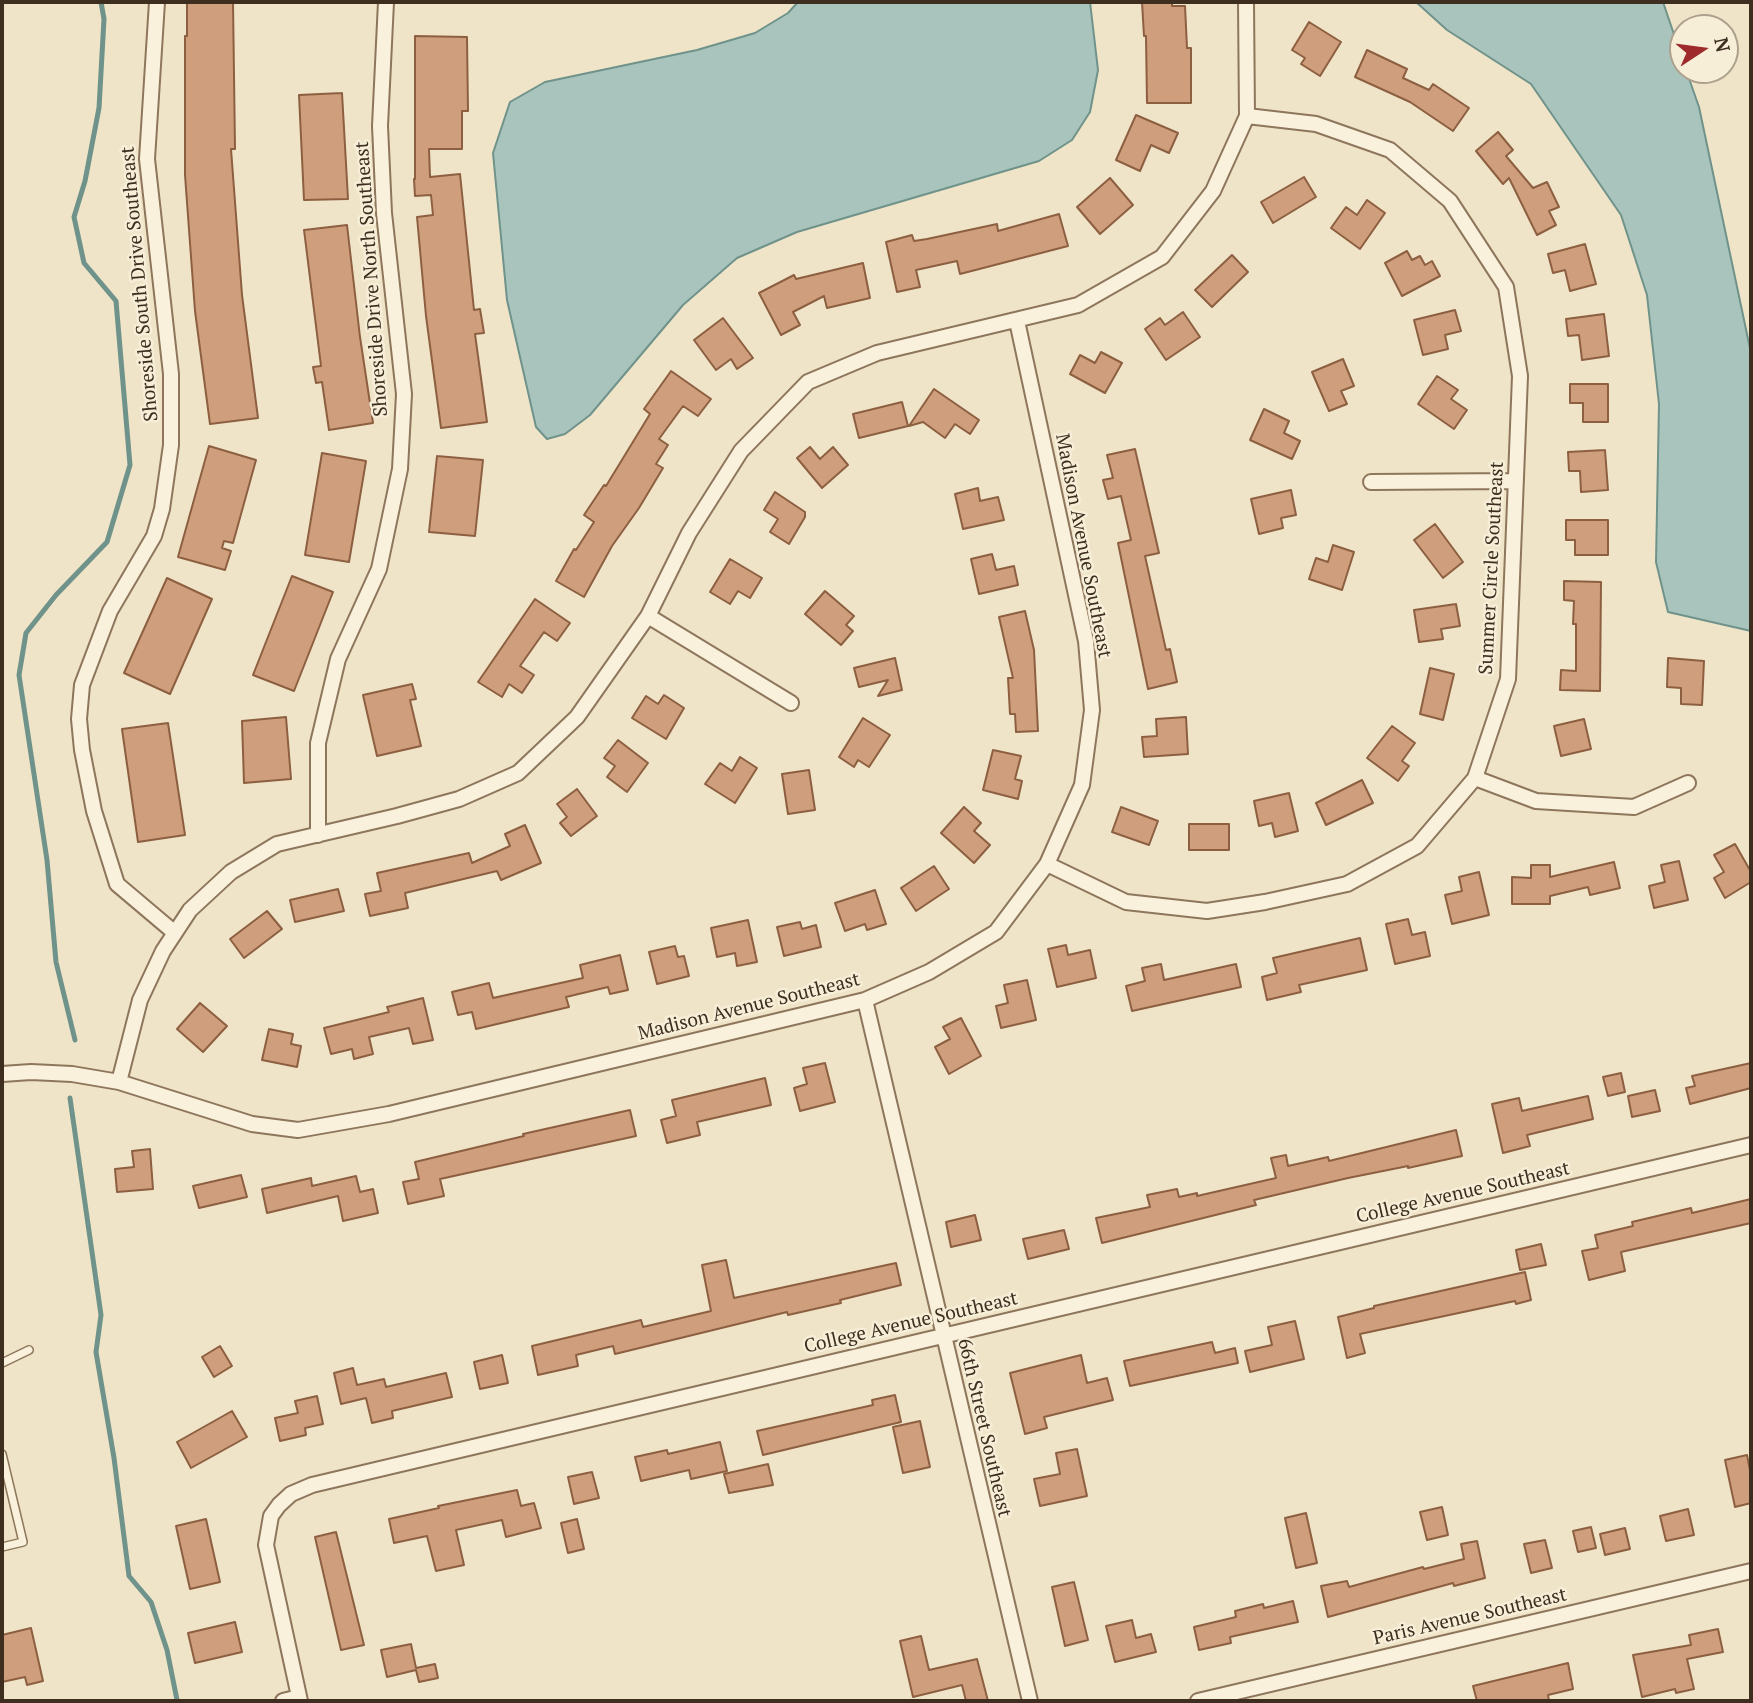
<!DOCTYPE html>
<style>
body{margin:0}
#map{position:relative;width:1753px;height:1703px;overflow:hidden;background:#f0e4c8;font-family:"PT Serif",serif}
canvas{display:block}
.frame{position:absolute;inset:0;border:4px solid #3d2e20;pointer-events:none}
.north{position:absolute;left:1669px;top:14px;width:70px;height:70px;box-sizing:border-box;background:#f7eed8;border:2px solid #ada18e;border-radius:50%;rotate:77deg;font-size:19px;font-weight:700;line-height:28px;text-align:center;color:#3d2e20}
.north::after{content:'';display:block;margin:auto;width:24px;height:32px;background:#9e2a2b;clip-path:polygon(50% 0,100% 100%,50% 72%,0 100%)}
</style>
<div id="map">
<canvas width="1753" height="1703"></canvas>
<div class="frame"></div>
<div class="north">N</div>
</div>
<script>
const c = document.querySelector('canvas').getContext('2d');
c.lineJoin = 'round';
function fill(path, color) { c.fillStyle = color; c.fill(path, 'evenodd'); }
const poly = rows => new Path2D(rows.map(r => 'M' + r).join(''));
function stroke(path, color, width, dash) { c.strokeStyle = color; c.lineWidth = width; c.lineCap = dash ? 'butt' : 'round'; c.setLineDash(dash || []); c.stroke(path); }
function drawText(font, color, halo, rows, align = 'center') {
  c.font = font + ' "PT Serif",serif'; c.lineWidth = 5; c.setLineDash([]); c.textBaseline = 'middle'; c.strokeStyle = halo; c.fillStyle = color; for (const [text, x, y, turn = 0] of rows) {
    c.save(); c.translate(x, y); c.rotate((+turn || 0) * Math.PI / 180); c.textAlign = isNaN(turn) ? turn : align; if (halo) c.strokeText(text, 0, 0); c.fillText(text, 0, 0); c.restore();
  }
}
const water = poly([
 [798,2,1090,2,1098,70,1090,112,1072,140,1039,161,797,232,737,258,683,305,590,415,565,434,547,439,536,427,507,300,493,153,510,102,545,82,697,50,755,33,788,13,798,2],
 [1416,2,1663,2,1683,61,1683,70,1686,70,1699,107,1751,353,1751,631,1668,612,1656,562,1659,404,1647,295,1621,215,1531,84,1447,30,1416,2]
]);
fill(water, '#a9c4bc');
stroke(water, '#6f938a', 2);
stroke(poly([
 [75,1040,56,962,47,860,19,675,26,633,56,595,107,542,130,465,116,301,84,263,74,217,85,181,99,108,104,19,101,2],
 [70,1098,101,1315,96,1352,114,1458,129,1576,151,1602,167,1650,177,1700]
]), '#6f938a', 5);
const building = poly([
 [187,2,233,2,235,149,231,149,242,295,258,418,210,424,195,311,185,175,185,36,187,36,187,2],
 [1142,2,1172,2,1172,6,1185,6,1187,48,1191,48,1191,103,1147,103,1146,36,1144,36,1142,2],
 [1309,22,1341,42,1320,76,1301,64,1305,58,1292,50,1309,22],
 [415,36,467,37,468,111,462,111,462,149,429,149,430,177,460,174,474,310,480,309,484,333,475,334,487,422,441,428,426,316,417,217,433,215,431,195,415,196,414,179,415,179,415,36],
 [1367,50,1407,69,1403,78,1429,90,1433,84,1469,108,1453,131,1410,102,1355,77,1367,50],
 [342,93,348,199,304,200,299,95,342,93],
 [1136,115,1178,133,1169,153,1151,145,1140,171,1116,160,1136,115],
 [1498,132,1513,150,1506,156,1533,188,1547,182,1559,207,1549,211,1556,225,1537,235,1509,178,1503,184,1476,151,1498,132],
 [1304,177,1316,197,1273,223,1261,202,1304,177],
 [1110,178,1133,205,1100,234,1077,207,1110,178],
 [1367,200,1385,213,1360,249,1331,228,1346,207,1357,215,1367,200],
 [1059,214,1068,246,960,274,957,261,916,270,920,287,897,292,886,242,912,235,914,241,927,239,997,224,998,231,1059,214],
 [347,225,360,337,373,423,329,430,322,382,316,383,313,367,321,366,304,230,347,225],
 [1585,244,1596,284,1570,291,1565,270,1553,273,1548,254,1585,244],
 [1407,251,1412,260,1420,256,1425,265,1432,261,1440,276,1402,296,1385,263,1407,251],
 [1232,255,1248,272,1212,307,1195,290,1232,255],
 [863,263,870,298,827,308,824,296,793,312,800,325,781,335,759,293,794,275,796,279,863,263],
 [1455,310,1461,331,1445,335,1448,349,1423,355,1414,320,1455,310],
 [1183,312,1200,337,1166,360,1145,329,1160,318,1165,325,1183,312],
 [1604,314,1609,356,1582,360,1579,335,1568,336,1566,319,1604,314],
 [723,318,753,358,737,369,731,359,716,370,694,340,723,318],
 [1101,352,1122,363,1105,393,1070,374,1080,355,1095,363,1101,352],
 [1343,359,1354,386,1341,391,1347,404,1329,411,1312,372,1343,359],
 [671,371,711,399,698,416,683,406,659,439,668,445,656,464,663,468,639,508,612,546,584,597,556,581,574,549,576,550,594,522,584,515,604,485,606,486,650,414,644,409,671,371],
 [1437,376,1458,390,1451,399,1467,410,1454,429,1418,404,1437,376],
 [1570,384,1608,384,1608,422,1583,422,1583,403,1570,403,1570,384],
 [934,389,979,420,970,434,955,424,945,438,923,422,909,426,934,389],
 [902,402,908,426,859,438,853,414,902,402],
 [1264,409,1289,421,1284,433,1300,441,1292,459,1250,440,1264,409],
 [209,446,256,460,233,543,224,541,222,548,231,551,225,570,178,557,209,446],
 [810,447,820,459,833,447,848,465,822,488,797,458,810,447],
 [1135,449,1159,553,1145,556,1166,650,1170,649,1177,682,1148,689,1118,543,1131,540,1121,496,1108,499,1103,480,1113,478,1107,455,1135,449],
 [1605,450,1608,490,1581,492,1580,471,1569,471,1568,452,1605,450],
 [322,453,366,461,349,562,305,555,322,453],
 [437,456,483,460,475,536,429,532,437,456],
 [978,488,980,501,998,497,1004,520,963,529,955,494,978,488],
 [1291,490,1296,515,1281,518,1283,528,1259,534,1251,499,1291,490],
 [775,492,805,512,805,517,789,544,770,532,778,519,764,510,775,492],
 [1566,520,1608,520,1608,555,1575,555,1575,540,1566,540,1566,520],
 [1435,524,1463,562,1443,578,1414,540,1435,524],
 [1333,545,1354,552,1342,590,1309,579,1316,558,1328,562,1333,545],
 [992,554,996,570,1014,566,1018,585,979,594,971,559,992,554],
 [730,559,762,578,750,598,738,591,730,604,710,592,730,559],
 [292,576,333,592,294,691,253,675,292,576],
 [167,578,212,599,170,694,124,673,167,578],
 [1564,581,1601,582,1600,691,1560,690,1561,670,1576,671,1576,624,1573,624,1574,601,1564,600,1564,581],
 [825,591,854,616,846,625,853,631,841,645,805,614,825,591],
 [535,599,570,623,557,641,544,632,520,666,534,675,522,693,509,684,502,697,478,682,535,599],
 [1456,604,1460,626,1441,629,1443,639,1419,642,1414,610,1456,604],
 [1025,611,1034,650,1038,731,1016,732,1015,714,1010,714,1008,678,1013,678,999,617,1025,611],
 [895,658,902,690,878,696,888,680,859,687,854,668,895,658],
 [1668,658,1704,661,1702,705,1681,704,1681,688,1667,687,1668,658],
 [1430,668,1454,674,1443,720,1420,714,1430,668],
 [412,684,416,699,410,700,421,746,377,756,363,695,412,684],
 [664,695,684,708,666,739,632,718,646,696,658,704,664,695],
 [286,717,291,779,244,783,242,721,286,717],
 [1186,717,1188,754,1144,757,1142,737,1157,736,1156,719,1186,717],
 [863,718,890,735,869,767,858,760,854,767,839,757,863,718],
 [1584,719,1591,749,1561,756,1554,726,1584,719],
 [168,723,185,835,138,842,122,729,168,723],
 [1392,726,1415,743,1402,761,1409,766,1398,781,1367,758,1392,726],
 [618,740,648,763,627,792,607,777,615,766,604,758,618,740],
 [993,750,1021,756,1015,779,1022,781,1018,799,983,790,993,750],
 [740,757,757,768,735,803,705,784,720,763,732,771,740,757],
 [809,770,815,810,788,814,782,774,809,770],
 [1362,780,1373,803,1326,825,1316,803,1362,780],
 [577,789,597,816,571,836,560,823,567,817,557,804,577,789],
 [1289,793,1298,831,1275,837,1272,823,1259,826,1254,801,1289,793],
 [964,807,981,823,974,831,990,845,974,863,941,833,964,807],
 [1121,807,1158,821,1149,845,1112,832,1121,807],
 [1189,824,1229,824,1229,850,1189,850,1189,824],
 [525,825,541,863,501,880,497,871,405,893,408,908,370,916,365,894,381,891,377,873,469,853,472,863,510,846,505,834,525,825],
 [1735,844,1751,872,1751,882,1725,898,1714,878,1724,872,1714,855,1735,844],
 [1679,861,1688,900,1654,908,1649,886,1665,882,1661,865,1679,861],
 [1614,862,1620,888,1590,895,1588,887,1550,896,1550,904,1512,904,1512,877,1531,878,1531,865,1550,865,1550,877,1614,862],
 [934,866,949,889,916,911,901,888,934,866],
 [1479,872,1489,915,1452,924,1445,895,1462,891,1459,877,1479,872],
 [338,889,344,911,295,922,290,900,338,889],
 [875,890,886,924,867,930,865,924,845,931,835,903,875,890],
 [267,911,282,929,244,958,230,939,267,911],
 [1408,919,1412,935,1425,932,1430,956,1395,964,1386,924,1408,919],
 [748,920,757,962,737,966,735,953,717,957,711,928,748,920],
 [800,922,802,929,816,925,821,947,784,956,777,927,800,922],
 [1360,938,1367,970,1299,985,1301,992,1267,1000,1262,977,1277,973,1273,958,1360,938],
 [1066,945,1068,955,1090,950,1096,978,1057,987,1048,949,1066,945],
 [675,946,678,957,684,956,689,976,657,984,649,952,675,946],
 [620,955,628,990,610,994,608,987,566,997,569,1007,476,1029,472,1012,458,1015,452,992,489,983,493,998,583,978,580,965,620,955],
 [1161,964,1164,980,1236,964,1241,987,1132,1011,1126,986,1145,981,1142,968,1161,964],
 [1027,980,1036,1020,1001,1028,996,1006,1008,1003,1004,985,1027,980],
 [423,998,433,1040,413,1044,409,1028,369,1037,373,1054,354,1059,352,1049,331,1054,324,1028,389,1012,387,1007,423,998],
 [200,1003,227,1026,203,1052,177,1029,200,1003],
 [961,1018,981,1056,949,1074,935,1047,950,1039,943,1027,961,1018],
 [269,1029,293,1034,291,1044,301,1046,297,1067,262,1060,269,1029],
 [825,1063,835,1102,800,1111,794,1088,807,1084,803,1068,825,1063],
 [1751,1063,1751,1088,1690,1104,1686,1088,1695,1086,1692,1076,1751,1063],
 [1621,1073,1625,1092,1608,1096,1603,1077,1621,1073],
 [765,1078,771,1105,697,1122,700,1135,667,1143,661,1120,676,1116,672,1100,765,1078],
 [1655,1090,1660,1111,1632,1117,1628,1096,1655,1090],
 [1588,1096,1593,1119,1527,1135,1530,1146,1503,1153,1492,1104,1519,1098,1522,1111,1588,1096],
 [630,1110,636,1136,440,1179,444,1196,408,1204,403,1182,419,1179,415,1162,524,1136,523,1134,630,1110],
 [1456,1130,1462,1156,1408,1168,1408,1166,1348,1178,1254,1200,1256,1205,1102,1243,1096,1218,1150,1207,1147,1195,1177,1189,1179,1197,1197,1193,1197,1196,1276,1178,1271,1158,1286,1155,1288,1166,1328,1157,1329,1161,1456,1130],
 [150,1149,153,1189,117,1192,115,1169,134,1167,132,1151,150,1149],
 [241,1175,247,1197,199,1208,193,1186,241,1175],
 [356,1176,360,1192,373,1189,378,1213,343,1221,338,1196,267,1213,262,1189,311,1178,312,1186,356,1176],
 [1751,1199,1751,1223,1621,1252,1625,1271,1589,1280,1582,1251,1598,1248,1595,1235,1633,1226,1632,1222,1691,1208,1692,1213,1751,1199],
 [975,1215,981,1240,951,1247,946,1222,975,1215],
 [1064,1230,1069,1249,1028,1259,1023,1239,1064,1230],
 [1541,1244,1546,1265,1520,1270,1516,1250,1541,1244],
 [726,1260,734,1298,896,1263,901,1285,840,1300,841,1303,788,1315,787,1312,615,1354,613,1346,576,1355,578,1366,538,1375,532,1346,641,1320,643,1327,711,1311,702,1265,726,1260],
 [1525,1272,1531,1300,1516,1304,1515,1301,1360,1334,1365,1353,1347,1358,1338,1317,1374,1308,1374,1306,1525,1272],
 [1295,1321,1304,1359,1250,1372,1245,1351,1272,1345,1268,1327,1295,1321],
 [1212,1342,1215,1353,1235,1348,1238,1363,1130,1386,1124,1361,1212,1342],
 [220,1346,232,1366,214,1377,202,1357,220,1346],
 [502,1355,508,1383,480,1389,474,1362,502,1355],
 [1081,1355,1087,1383,1107,1378,1113,1400,1044,1417,1047,1428,1025,1434,1010,1373,1081,1355],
 [353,1368,357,1385,384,1379,386,1387,446,1373,452,1397,392,1411,393,1418,372,1423,366,1398,341,1404,334,1373,353,1368],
 [895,1395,901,1422,763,1455,757,1431,873,1405,872,1400,895,1395],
 [317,1396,323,1424,305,1428,306,1435,280,1441,275,1418,298,1413,295,1401,317,1396],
 [232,1411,247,1437,191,1468,177,1442,232,1411],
 [920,1421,930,1467,903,1473,893,1427,920,1421],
 [720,1442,727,1471,691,1479,689,1470,641,1481,635,1457,667,1450,668,1454,720,1442],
 [1077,1449,1087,1496,1040,1506,1034,1479,1060,1474,1056,1453,1077,1449],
 [1747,1455,1751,1475,1751,1503,1735,1507,1725,1460,1747,1455],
 [768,1464,773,1485,729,1493,724,1474,768,1464],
 [592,1472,599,1498,574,1504,568,1477,592,1472],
 [517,1490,521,1506,534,1503,541,1528,506,1537,502,1520,456,1530,464,1565,436,1571,427,1536,394,1543,389,1519,439,1508,438,1506,517,1490],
 [1442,1507,1448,1535,1427,1540,1420,1512,1442,1507],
 [1688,1509,1694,1535,1666,1541,1660,1516,1688,1509],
 [1306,1513,1317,1563,1296,1568,1285,1518,1306,1513],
 [206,1519,220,1582,190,1589,176,1526,206,1519],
 [577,1519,584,1549,568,1553,561,1523,577,1519],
 [1591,1527,1596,1548,1578,1552,1573,1531,1591,1527],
 [1625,1528,1630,1549,1605,1555,1600,1534,1625,1528],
 [336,1532,364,1645,341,1650,315,1537,336,1532],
 [1545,1540,1552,1568,1531,1573,1524,1544,1545,1540],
 [1477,1541,1485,1578,1454,1586,1453,1583,1328,1617,1321,1586,1347,1581,1349,1587,1423,1567,1424,1569,1464,1559,1461,1544,1477,1541],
 [1074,1582,1088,1640,1065,1646,1052,1587,1074,1582],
 [1293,1601,1298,1622,1230,1637,1231,1643,1199,1650,1194,1627,1236,1617,1235,1611,1263,1604,1264,1608,1293,1601],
 [1132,1620,1136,1638,1151,1634,1156,1652,1115,1662,1106,1626,1132,1620],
 [235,1622,242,1652,195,1663,188,1633,235,1622],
 [31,1628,43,1681,27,1685,25,1677,2,1682,2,1635,31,1628],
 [1718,1629,1723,1652,1687,1659,1694,1689,1676,1693,1675,1689,1642,1697,1633,1655,1691,1645,1689,1635,1718,1629],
 [921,1636,929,1670,977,1659,988,1701,966,1701,962,1685,913,1697,900,1641,921,1636],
 [411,1644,416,1668,435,1664,438,1678,419,1682,416,1670,387,1677,381,1650,411,1644],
 [1568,1663,1573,1689,1548,1695,1549,1701,1477,1701,1473,1686,1568,1663]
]);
fill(building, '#cf9f7d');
stroke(building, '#8d5f41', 2);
const lane = poly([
 [2,1363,29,1350],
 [2,1454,23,1542,2,1547]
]);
const street = poly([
 [157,2,147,159,171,374,171,445,162,509,154,536,110,611,82,685,79,719,82,750,94,811,117,884,175,933],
 [1371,482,1515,481],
 [648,616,791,703],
 [1475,778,1536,801,1634,807,1688,783],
 [318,835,318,743,338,659,379,569,400,469,404,394,384,213,380,126,386,2],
 [1047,864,1126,902,1207,911,1265,902,1347,884,1417,846,1475,778,1508,679,1520,376,1506,287,1450,201,1390,150,1316,124,1247,116],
 [865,1000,1030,1701],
 [2,1074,31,1072,72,1074,119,1082,252,1124,298,1130,389,1114,865,1000,929,972,996,932,1047,864,1082,785,1092,710,1086,641,1017,321],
 [119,1082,140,1000,163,951,190,910,231,872,277,844,397,816,459,799,518,773,577,717,648,616,689,533,741,451,808,382,877,353,1078,305,1162,257,1213,191,1247,116,1246,2],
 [283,1701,299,1697],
 [300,1701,266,1545,271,1516,279,1505,291,1494,312,1485,1751,1145],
 [1198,1701,1751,1571]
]);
stroke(lane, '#8d765c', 10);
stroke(street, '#8d765c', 18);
stroke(lane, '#faf1dc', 7);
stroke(street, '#faf1dc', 14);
drawText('19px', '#3d2e20', '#f7eed8', [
 ["Shoreside Drive North Southeast",372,279,-94],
 ["Shoreside South Drive Southeast",140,284,-95],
 ["Madison Avenue Southeast",1083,546,79],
 ["Summer Circle Southeast",1492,568,-87],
 ["Madison Avenue Southeast",749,1007,-14],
 ["College Avenue Southeast",1463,1193,-13],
 ["College Avenue Southeast",911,1323,-13],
 ["66th Street Southeast",984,1428,77],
 ["Paris Avenue Southeast",1470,1617,-13]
]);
</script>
